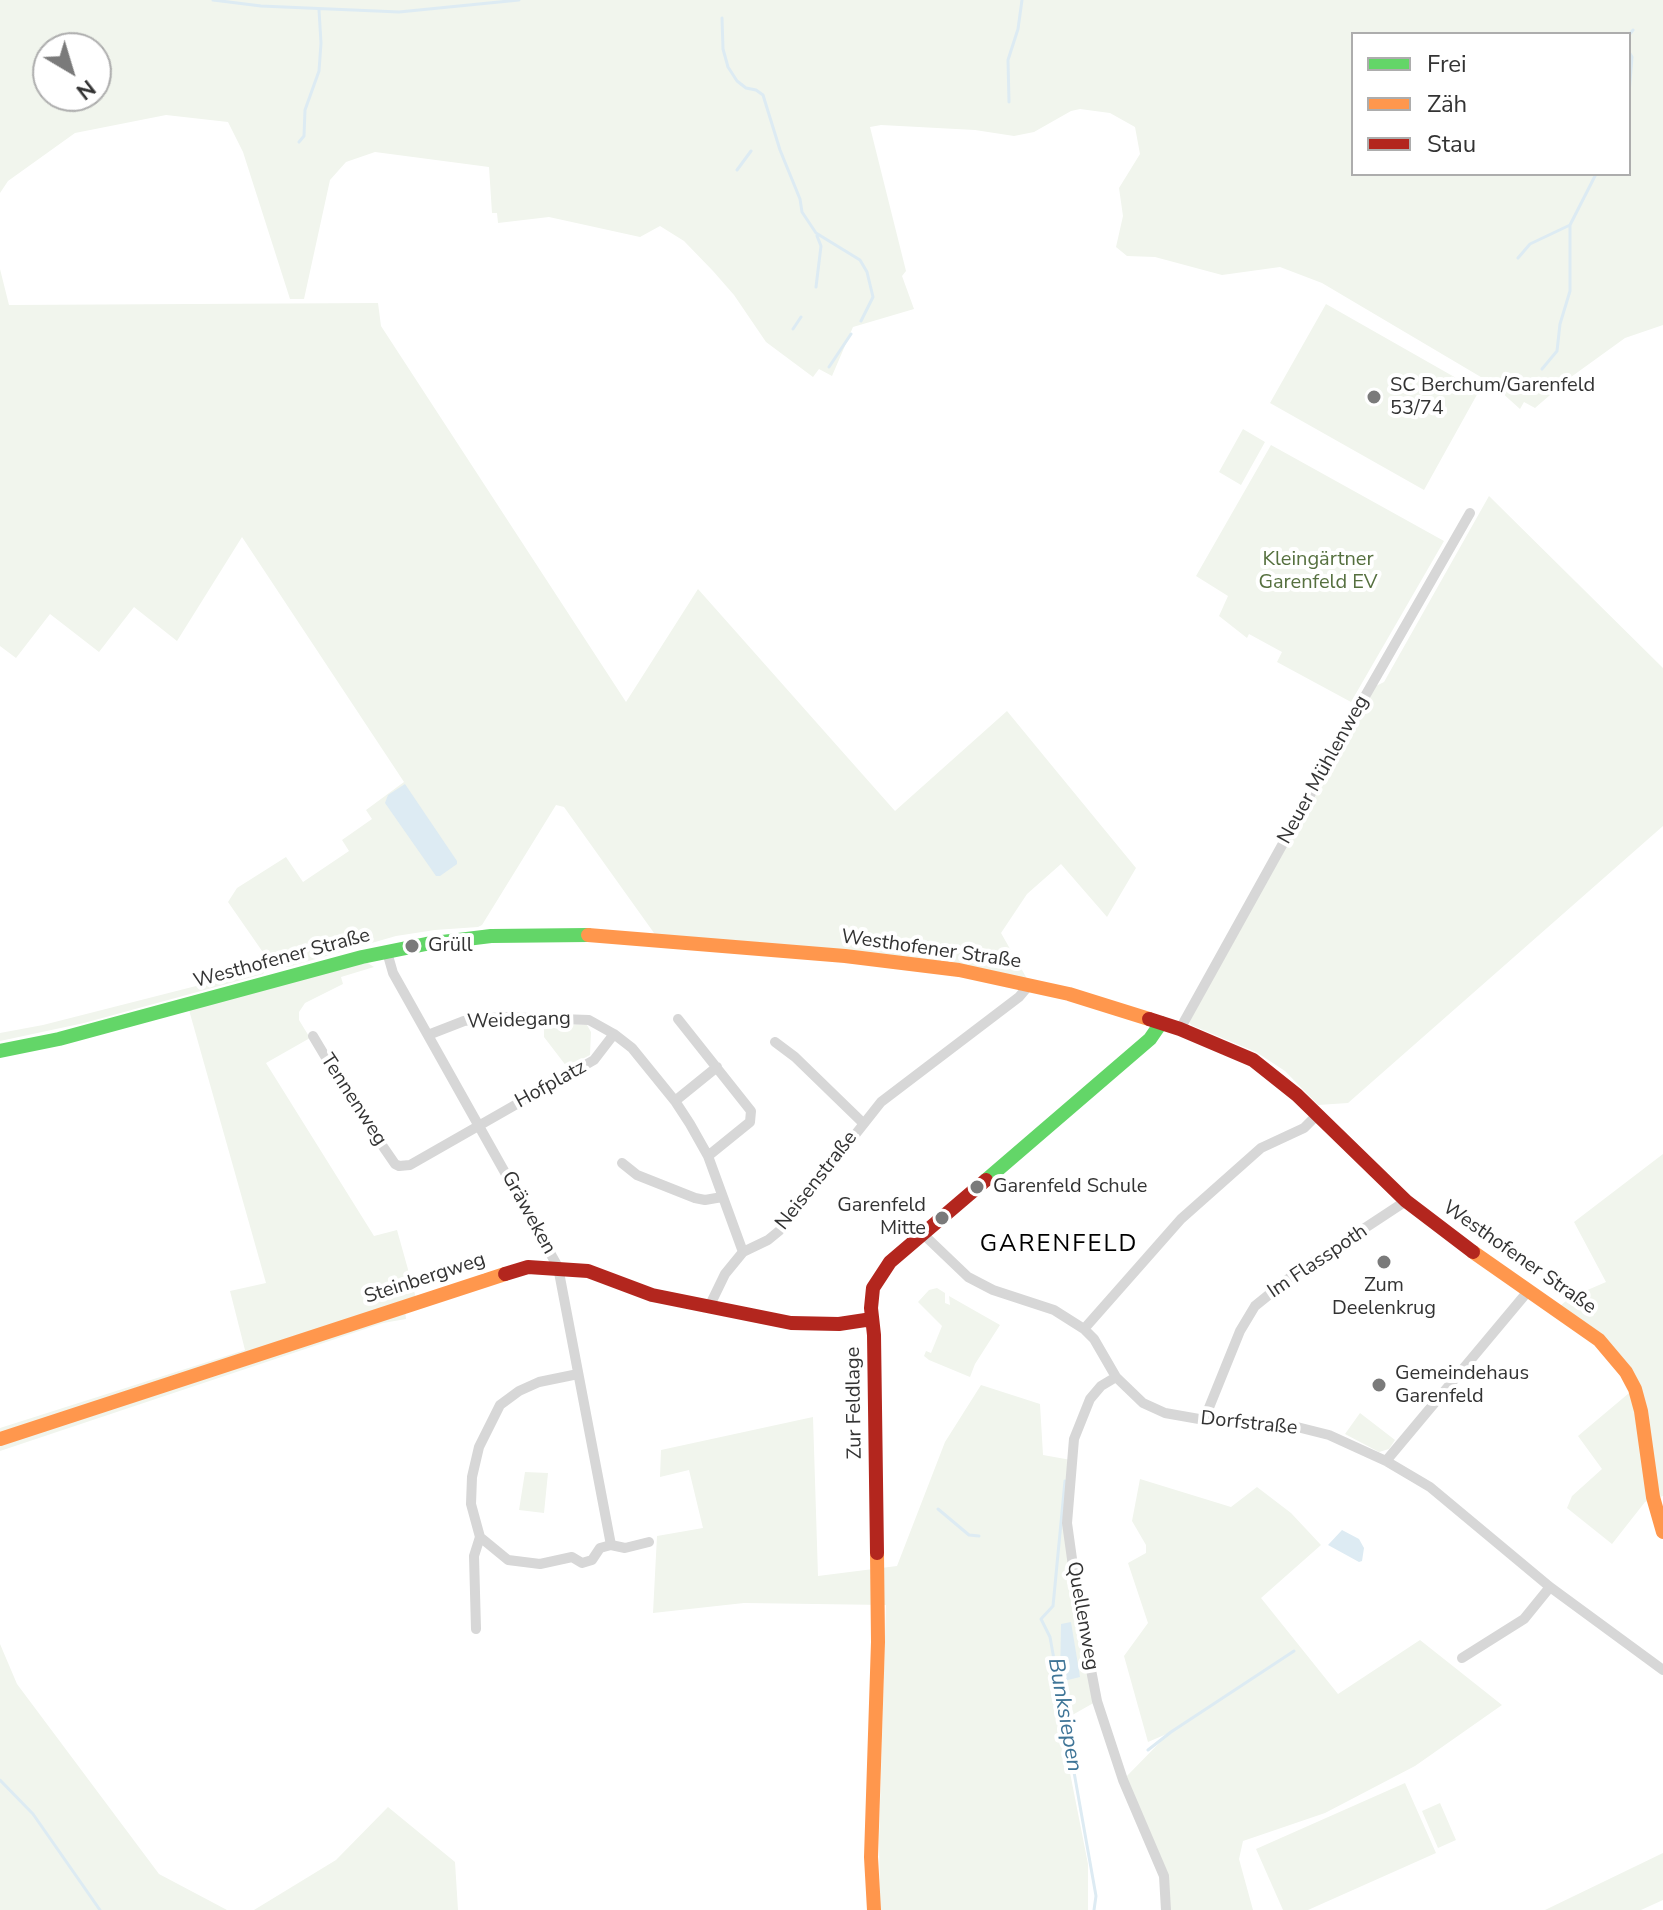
<!DOCTYPE html>
<meta charset="utf-8">
<style>
body{margin:0}
#map{position:relative;width:1663px;height:1910px;overflow:hidden;background:#fff;font-family:"Nunito Sans",sans-serif}
canvas{display:block}
.legend{position:absolute;left:1351px;top:32px;width:280px;height:144px;box-sizing:border-box;background:#fff;border:2px solid #adadad;margin:0;padding:10px 14px;list-style:none;font-size:24px;color:#333}
.legend li{display:flex;align-items:center;gap:16px;height:40px}
.legend b{width:40px;border:2px solid #adadad}
.north{position:absolute;left:32px;top:32px;width:80px;height:80px;box-sizing:border-box;background:#fff;border:2px solid #adadad;border-radius:50%;rotate:142deg;font-size:22px;font-weight:700;line-height:32px;text-align:center;color:#333}
.north::after{content:'';display:block;margin:auto;width:28px;height:36px;background:#7a7a7a;clip-path:polygon(50% 0,100% 100%,50% 72%,0 100%)}
</style>
<div id="map">
<canvas width="1663" height="1910"></canvas>
<ul class="legend">
<li><b style="height:10px;background:#63d668"></b>Frei</li>
<li><b style="height:10px;background:#ff974d"></b>Zäh</li>
<li><b style="height:10px;background:#b3261e"></b>Stau</li>
</ul>
<div class="north">N</div>
</div>
<script>
const c = document.querySelector('canvas').getContext('2d');
c.lineJoin = 'round';
function fill(path, color) { c.fillStyle = color; c.fill(path, 'evenodd'); }
const poly = rows => new Path2D(rows.map(r => 'M' + r).join(''));
function stroke(path, color, width, dash) { c.strokeStyle = color; c.lineWidth = width; c.lineCap = dash ? 'butt' : 'round'; c.setLineDash(dash || []); c.stroke(path); }
function drawText(font, color, halo, rows, align = 'center') {
  c.font = font + ' "Nunito Sans",sans-serif'; c.lineWidth = 8; c.setLineDash([]); c.textBaseline = 'middle'; c.strokeStyle = halo; c.fillStyle = color; for (const [text, x, y, turn = 0] of rows) {
    c.save(); c.translate(x, y); c.rotate((+turn || 0) * Math.PI / 180); c.textAlign = isNaN(turn) ? turn : align; if (halo) c.strokeText(text, 0, 0); c.fillText(text, 0, 0); c.restore();
  }
}
fill(poly([
 [0,0,1663,0,1663,325,1625,338,1571,377,1535,408,1524,402,1520,409,1491,383,1322,283,1280,267,1222,275,1155,257,1127,256,1116,247,1123,216,1119,188,1140,154,1135,127,1110,113,1080,109,1071,111,1034,132,1014,136,975,130,881,125,870,127,906,271,902,276,914,309,853,327,832,376,819,369,813,377,766,342,734,295,713,271,684,241,660,226,640,237,549,217,498,223,497,213,492,213,489,167,375,152,346,162,330,180,304,299,290,299,243,152,228,122,166,115,75,133,8,181,0,193],
 [1353,34,1629,34,1629,174,1353,174],
 [48,48,96,48,96,96,48,96],
 [0,269,9,305,378,303,381,326,626,702,698,589,895,811,1007,711,1136,868,1107,917,1061,864,1027,894,1001,933,1030,984,659,940,564,807,556,805,482,925,478,927,435,930,396,936,288,967,278,967,272,960,269,961,228,902,237,888,286,857,303,882,349,851,342,840,372,819,366,810,404,782,242,537,177,641,134,607,99,652,50,614,16,658,0,646],
 [1326,304,1479,391,1424,490,1270,403],
 [1243,429,1265,442,1241,485,1219,472],
 [1271,445,1444,541,1351,702,1277,662,1282,652,1249,634,1247,638,1219,616,1228,596,1196,576],
 [1489,496,1663,668,1663,826,1348,1103,1318,1105,1285,1071,1256,1052,1191,1025,1189,1021,1376,686,1384,682],
 [264,961,266,969,263,974,84,1023,0,1041,0,1033,43,1025,255,971,261,968],
 [366,962,374,967,341,977,343,984,305,1003,299,1012,299,1020,310,1038,266,1063,374,1236,397,1230,416,1298,0,1435,0,1428,245,1350,230,1291,266,1283,189,1010],
 [551,1024,587,1025,591,1032,590,1055,567,1067,544,1037,544,1028],
 [1663,1154,1663,1496,1645,1502,1612,1544,1567,1508,1572,1496,1602,1469,1578,1436,1635,1388,1626,1372,1557,1309,1569,1298,1606,1282,1574,1222],
 [937,1288,945,1293,945,1303,950,1305,949,1296,1000,1325,975,1364,970,1377,929,1360,924,1356,926,1351,931,1353,942,1326,918,1302,929,1290],
 [405,1309,406,1319,383,1323,0,1451,0,1443],
 [981,1385,1040,1404,1043,1455,1071,1460,1067,1523,1097,1701,1060,1722,1088,1864,1088,1910,880,1910,879,1837,886,1605,744,1603,653,1613,657,1536,703,1528,689,1470,660,1477,661,1450,813,1417,818,1576,897,1566,945,1442],
 [1360,1413,1395,1440,1389,1449,1379,1452,1345,1434],
 [525,1472,548,1473,544,1513,519,1510],
 [1140,1479,1231,1507,1257,1487,1291,1513,1321,1545,1261,1598,1338,1694,1420,1640,1502,1705,1415,1766,1325,1813,1243,1841,1239,1859,1253,1910,1166,1910,1164,1876,1123,1780,1169,1733,1148,1742,1124,1656,1148,1623,1128,1563,1146,1553,1146,1545,1132,1521],
 [0,1644,17,1684,159,1874,227,1910,0,1910],
 [1405,1783,1436,1853,1308,1910,1283,1910,1256,1849],
 [1440,1803,1456,1840,1438,1848,1422,1811],
 [388,1807,455,1862,458,1910,254,1910,336,1860],
 [1663,1853,1663,1900,1641,1910,1545,1910]
]), '#f1f5ed');
fill(poly([
 [405,784,457,861,457,864,440,876,436,876,385,803,388,795],
 [1342,1530,1359,1539,1364,1548,1362,1561,1359,1562,1328,1545],
 [1071,1622,1080,1677,1060,1682,1061,1624]
]), '#ddebf3');
stroke(poly([
 [213,0,261,6,399,12,519,0],
 [722,18,723,49,728,67,737,81,746,88,756,90,763,95,780,150,800,199,802,212,816,233,860,260,867,272,873,297,861,321],
 [1629,35,1633,30],
 [1629,52,1632,57,1629,94],
 [1009,102,1008,60,1018,29,1022,0],
 [299,142,304,136,305,110,319,71,321,43,319,10],
 [737,170,751,151],
 [1518,258,1530,244,1570,225],
 [816,287,821,246,817,236],
 [793,329,801,317],
 [829,367,851,334],
 [1542,369,1557,351,1560,324,1570,291,1570,225,1596,174],
 [1065,1481,1053,1606,1041,1619,1050,1637,1096,1896,1094,1910],
 [938,1509,969,1535,979,1536],
 [1148,1750,1171,1732,1294,1651],
 [0,1780,33,1814,100,1910]
]), '#ddebf3', 3);
stroke(poly([
 [387,952,393,973,558,1267,611,1545],
 [678,1019,751,1111,750,1122,708,1156],
 [1180,1029,1356,712,1470,513],
 [428,1035,464,1021,501,1017,589,1020,614,1034,632,1048,675,1101,690,1124,708,1156,743,1252],
 [313,1036,353,1103,395,1164,399,1166,410,1165,594,1060,614,1034],
 [775,1042,795,1057,863,1123],
 [675,1101,717,1067],
 [622,1163,637,1175,695,1198,705,1200,722,1197],
 [923,1234,968,1277,993,1290,1054,1310,1084,1329,1094,1339,1116,1377,1143,1403,1165,1413,1199,1419,1252,1427,1297,1427,1329,1435,1386,1461,1430,1487,1550,1587,1663,1670],
 [709,1307,725,1274,743,1252,768,1240,779,1231,881,1102,1019,997,1030,984],
 [1084,1329,1181,1219,1261,1148,1304,1128,1317,1115],
 [578,1374,539,1382,519,1391,500,1405,479,1447,472,1477,471,1504,480,1537,508,1560,540,1564,572,1557,582,1563,592,1560,600,1548,611,1545,625,1548,649,1542],
 [1116,1377,1101,1386,1090,1399,1074,1439,1067,1523,1078,1602,1097,1701,1123,1780,1164,1876,1166,1910],
 [1204,1420,1240,1331,1255,1306,1292,1276,1406,1201],
 [1386,1461,1529,1290],
 [476,1629,474,1556,480,1537],
 [1462,1658,1524,1619,1550,1587]
]), '#d7d7d7', 10);
stroke(poly([
 [0,1051,59,1039,362,957,426,944,491,936,588,935],
 [986,1180,1150,1039,1161,1023]
]), '#63d668', 14);
stroke(poly([
 [588,935,845,956,959,970,1069,994,1149,1019],
 [1473,1252,1599,1340,1626,1372,1635,1389,1641,1411,1653,1497,1663,1532],
 [0,1439,505,1274],
 [874,1910,871,1857,878,1642,877,1553]
]), '#ff974d', 14);
stroke(poly([
 [1149,1019,1180,1029,1253,1060,1297,1095,1406,1201,1473,1252],
 [505,1274,528,1267,588,1271,652,1295,791,1323,839,1324,872,1319],
 [877,1553,874,1335,871,1308,873,1288,890,1262,986,1180]
]), '#b3261e', 14);
for (const [x, y, r, color] of [
 [1374,397,8,"#7a7a7a"],
 [412,946,8,"#7a7a7a"],
 [977,1187,8,"#7a7a7a"],
 [942,1218,8,"#7a7a7a"],
 [1384,1262,8,"#7a7a7a"],
 [1379,1385,8,"#7a7a7a"]
]) { const dot = new Path2D(); dot.arc(x, y, r, 0, 2 * Math.PI); c.fillStyle = color; c.fill(dot); stroke(dot, '#fff', 3); }
drawText('20px', '#333', '#fff', [
 ["SC Berchum/Garenfeld",1390,386],
 ["53/74",1390,409],
 ["Grüll",428,946],
 ["Garenfeld Schule",993,1187],
 ["Garenfeld",926,1206,"right"],
 ["Mitte",926,1229,"right"],
 ["Zum",1384,1286,"center"],
 ["Deelenkrug",1384,1309,"center"],
 ["Gemeindehaus",1395,1374],
 ["Garenfeld",1395,1397]
], 'left');
drawText('20px', '#56703f', '#fff', [
 ["Kleingärtner",1318,560],
 ["Garenfeld EV",1318,583]
]);
drawText('20px', '#333', '#fff', [
 ["Neuer Mühlenweg",1324,770,-61],
 ["Westhofener Straße",931,950,8],
 ["Westhofener Straße",282,959,-15],
 ["Weidegang",519,1021,-2],
 ["Hofplatz",551,1085,-29],
 ["Tennenweg",353,1100,57],
 ["Neisenstraße",817,1181,-52],
 ["Gräweken",528,1213,61],
 ["Westhofener Straße",1519,1258,35],
 ["Im Flasspoth",1318,1262,-34],
 ["Steinbergweg",425,1279,-18],
 ["Zur Feldlage",855,1403,-91],
 ["Dorfstraße",1249,1424,6],
 ["Quellenweg",1082,1616,80]
]);
drawText('italic 22px', '#3f7597', '#fff', [
 ["Bunksiepen",1064,1715,80]
]);
c.letterSpacing = '2px';
drawText('24px', '#000', '#fff', [
 ["GARENFELD",1059,1245]
]);
c.letterSpacing = '0px';
</script>
